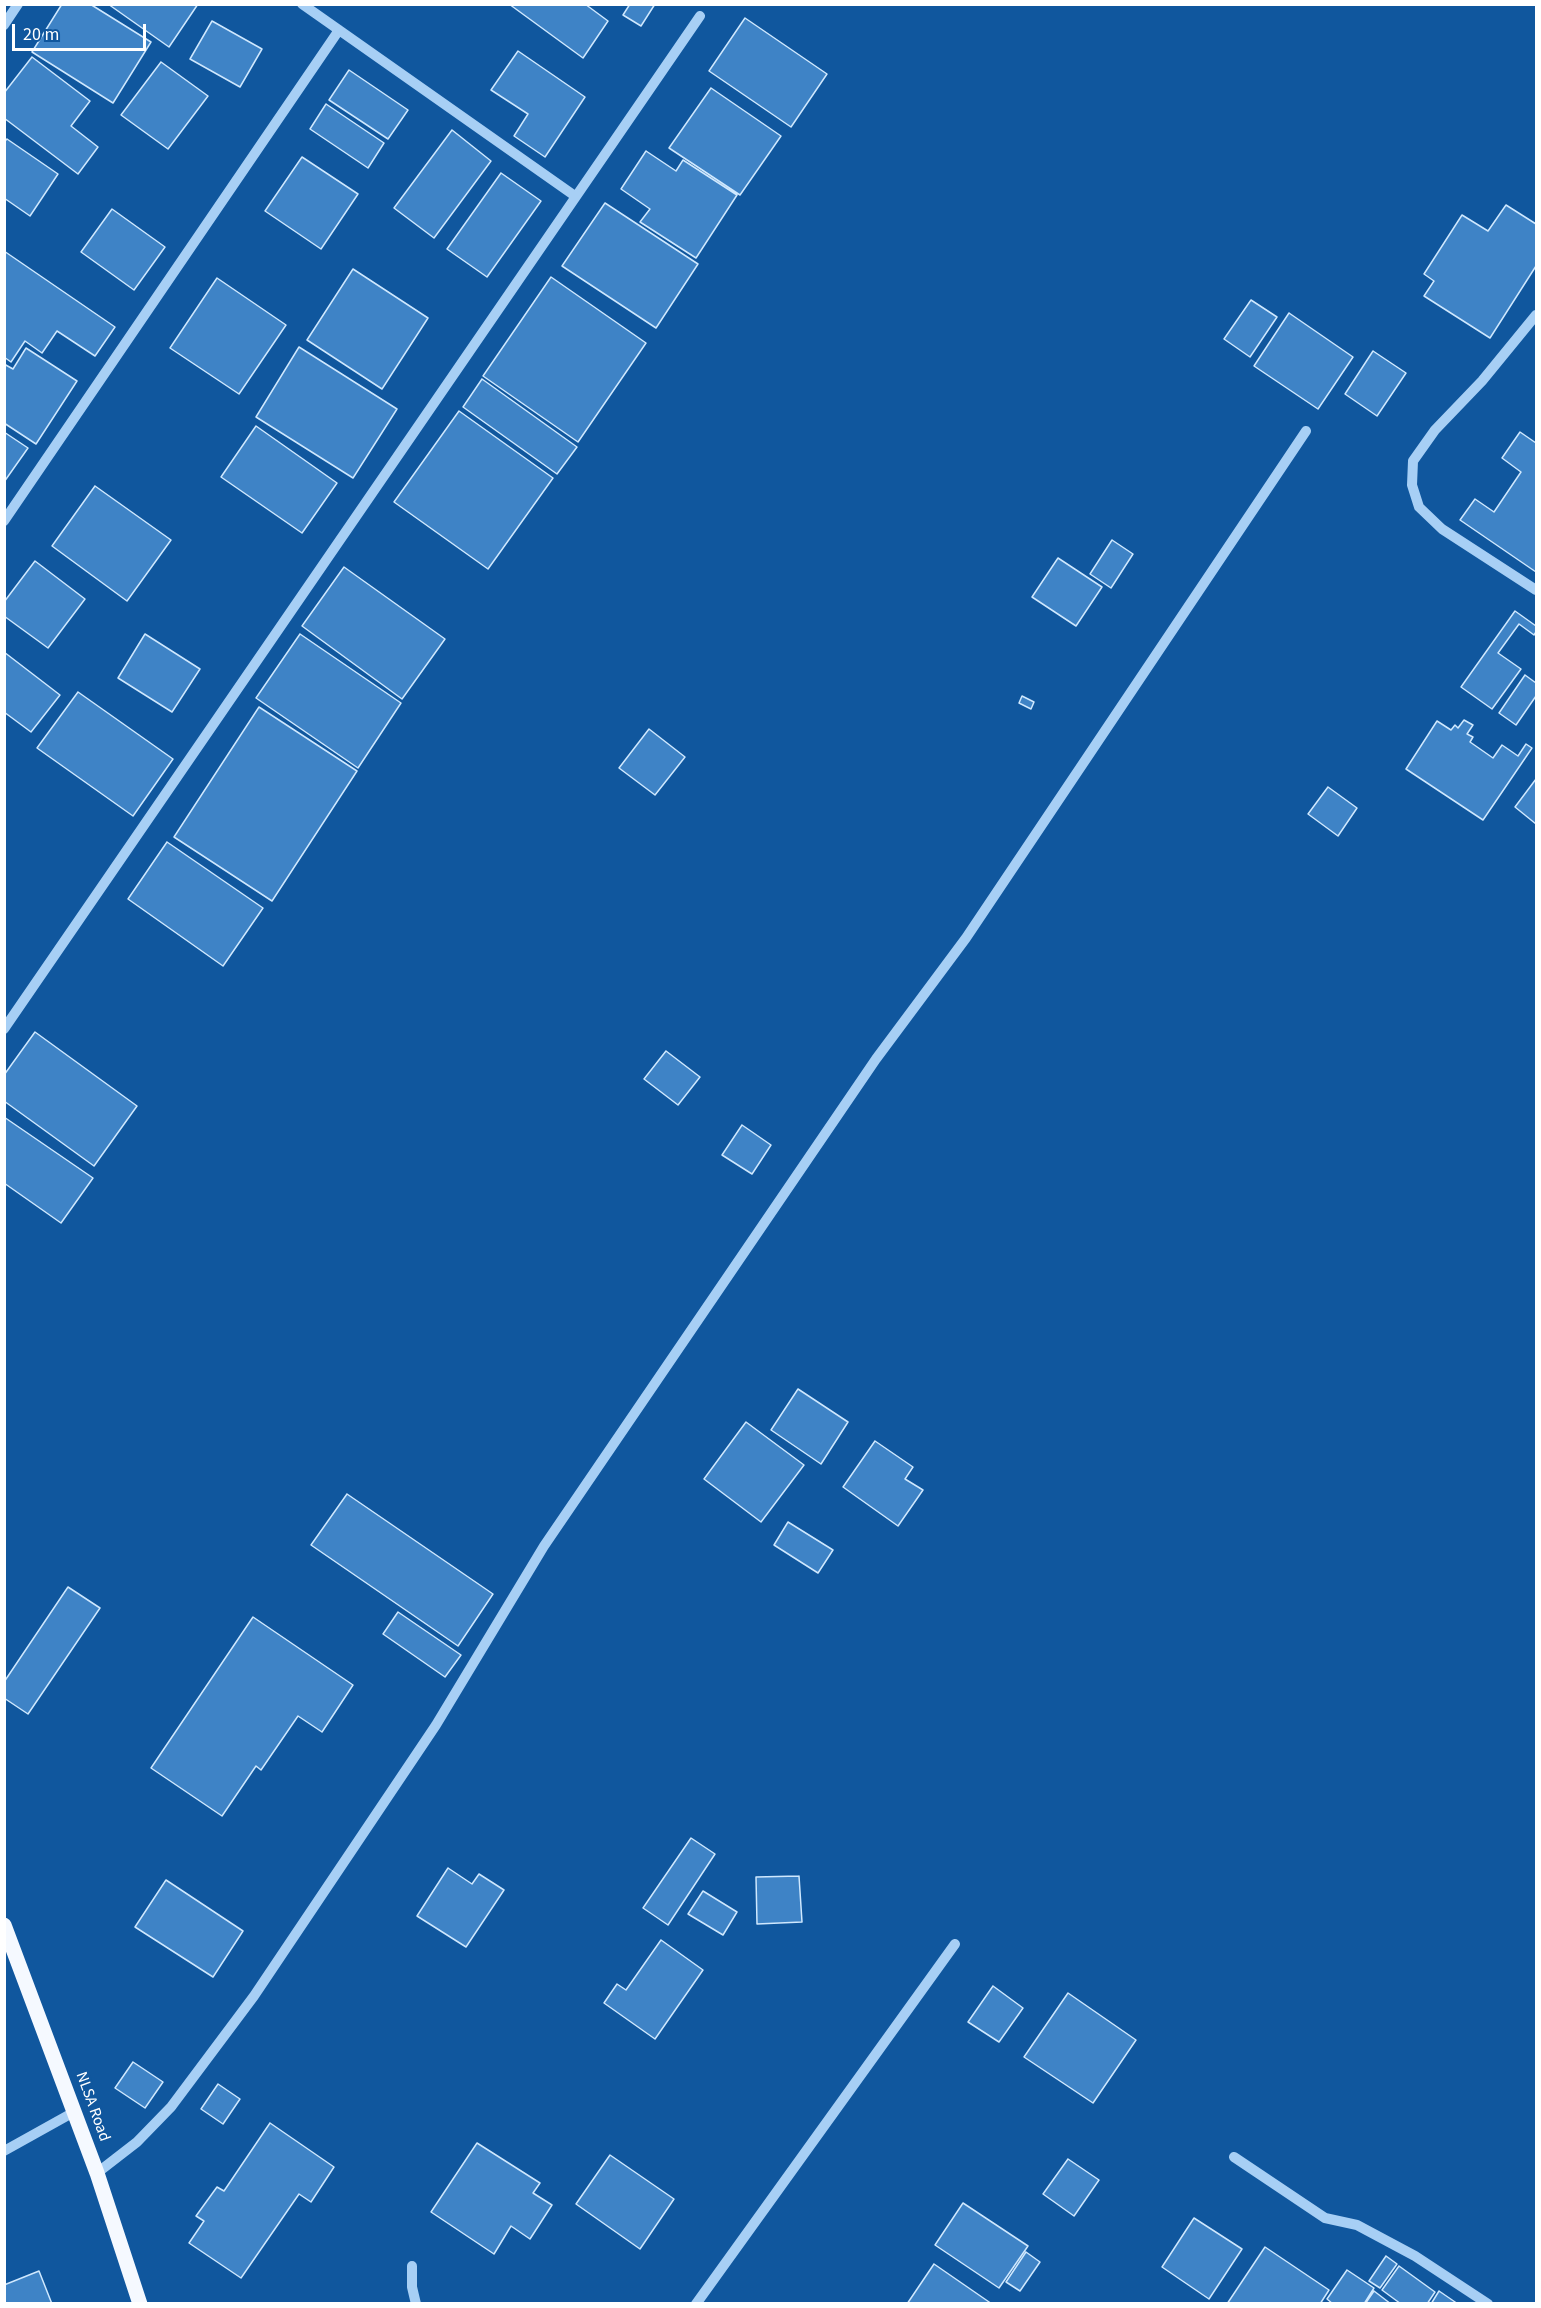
<!DOCTYPE html>
<style>
body{margin:0}
#map{position:relative;width:1541px;height:2308px;overflow:hidden;background:#10579e;font-family:"Source Sans 3",sans-serif}
canvas{display:block}
.frame{position:absolute;inset:0;border:6px solid #fff;pointer-events:none}
.scale{position:absolute;left:12px;top:24px;width:134px;height:27px;box-sizing:border-box;border:3px solid #fff;border-top:0;padding-left:8px;font-size:18px;line-height:21px;white-space:nowrap;color:#fff;-webkit-text-stroke:4px #10579e;paint-order:stroke}
</style>
<div id="map">
<canvas width="1541" height="2308"></canvas>
<div class="frame"></div>
<div class="scale">20 m</div>
</div>
<script>
const c = document.querySelector('canvas').getContext('2d');
c.lineJoin = 'round';
function fill(path, color) { c.fillStyle = color; c.fill(path, 'evenodd'); }
const poly = rows => new Path2D(rows.map(r => 'M' + r).join(''));
function stroke(path, color, width, dash) { c.strokeStyle = color; c.lineWidth = width; c.lineCap = dash ? 'butt' : 'round'; c.setLineDash(dash || []); c.stroke(path); }
function drawText(font, color, halo, rows, align = 'center') {
  c.font = font + ' "Source Sans 3",sans-serif'; c.lineWidth = 4.5; c.setLineDash([]); c.textBaseline = 'middle'; c.strokeStyle = halo; c.fillStyle = color; for (const [text, x, y, turn = 0] of rows) {
    c.save(); c.translate(x, y); c.rotate((+turn || 0) * Math.PI / 180); c.textAlign = isNaN(turn) ? turn : align; if (halo) c.strokeText(text, 0, 0); c.fillText(text, 0, 0); c.restore();
  }
}
const building = poly([
 [62,4,90,4,151,42,113,103,32,52,62,4],
 [108,4,198,4,169,47,108,4],
 [509,4,585,4,608,21,583,58,509,4],
 [630,4,655,4,641,26,623,15,630,4],
 [745,18,827,74,791,127,709,71,745,18],
 [212,21,262,49,240,87,190,59,212,21],
 [518,51,585,97,545,157,514,136,528,114,491,90,518,51],
 [32,57,90,101,71,126,98,147,78,174,4,118,4,93,32,57],
 [161,62,208,96,168,149,121,115,161,62],
 [349,70,408,110,388,139,329,100,349,70],
 [711,88,781,136,740,195,669,148,711,88],
 [326,104,384,143,368,168,310,129,326,104],
 [452,130,491,161,434,238,394,208,452,130],
 [7,139,58,174,30,216,4,198,4,142,7,139],
 [646,151,676,171,683,160,737,195,696,258,640,222,650,209,621,189,646,151],
 [302,157,358,194,321,249,265,211,302,157],
 [501,173,541,201,487,277,447,249,501,173],
 [605,203,698,264,656,328,562,266,605,203],
 [1506,205,1536,224,1536,266,1490,338,1424,296,1434,281,1424,274,1462,215,1488,231,1506,205],
 [112,209,165,247,134,290,81,252,112,209],
 [4,251,115,327,95,356,57,331,42,353,25,341,11,362,4,357,4,251],
 [353,269,428,318,382,389,307,340,353,269],
 [551,277,646,343,578,442,483,376,551,277],
 [217,278,286,325,239,394,170,348,217,278],
 [1251,300,1277,317,1250,357,1224,339,1251,300],
 [1289,313,1353,357,1318,409,1254,366,1289,313],
 [299,347,397,409,353,478,256,417,299,347],
 [26,348,77,381,36,444,4,423,4,364,13,369,26,348],
 [1373,351,1406,373,1377,416,1345,394,1373,351],
 [482,379,577,447,557,474,463,407,482,379],
 [459,411,553,478,488,569,394,502,459,411],
 [256,426,337,483,302,533,221,477,256,426],
 [4,432,28,448,4,482,4,432],
 [1520,432,1536,443,1536,572,1460,520,1475,499,1494,512,1521,472,1502,458,1520,432],
 [95,486,171,540,127,601,52,546,95,486],
 [1112,540,1133,554,1111,588,1090,574,1112,540],
 [1058,558,1102,587,1076,626,1032,597,1058,558],
 [35,561,85,599,48,648,4,616,4,602,35,561],
 [344,567,445,639,402,699,302,626,344,567],
 [1515,611,1536,626,1536,632,1534,635,1519,624,1498,653,1521,669,1492,709,1461,687,1515,611],
 [145,634,200,669,172,712,118,678,145,634],
 [300,634,401,703,358,768,256,698,300,634],
 [4,652,60,695,31,732,4,712,4,652],
 [1525,675,1536,683,1536,696,1516,725,1499,713,1525,675],
 [78,692,173,759,133,816,37,748,78,692],
 [1022,696,1034,702,1031,709,1019,703,1022,696],
 [259,707,357,771,272,901,174,837,259,707],
 [1464,720,1473,725,1467,734,1473,737,1470,742,1493,758,1502,745,1518,756,1526,744,1532,748,1483,820,1406,769,1437,721,1451,730,1455,725,1458,728,1464,720],
 [649,729,685,757,655,795,619,768,649,729],
 [1536,779,1536,824,1515,807,1536,779],
 [1328,787,1357,808,1338,836,1308,814,1328,787],
 [167,842,263,908,223,966,128,899,167,842],
 [35,1032,137,1106,94,1166,4,1101,4,1075,35,1032],
 [666,1051,700,1077,678,1105,644,1079,666,1051],
 [4,1117,93,1178,61,1223,4,1183,4,1117],
 [742,1125,771,1145,752,1174,722,1155,742,1125],
 [798,1389,848,1422,821,1464,771,1430,798,1389],
 [746,1422,804,1465,761,1522,704,1479,746,1422],
 [875,1441,913,1467,905,1479,923,1490,898,1526,843,1487,875,1441],
 [347,1494,493,1594,458,1646,311,1545,347,1494],
 [788,1522,833,1550,818,1573,774,1545,788,1522],
 [68,1587,100,1608,28,1714,4,1698,4,1682,68,1587],
 [398,1612,461,1655,445,1677,383,1634,398,1612],
 [253,1617,353,1685,322,1732,298,1716,261,1770,256,1766,222,1816,151,1768,253,1617],
 [691,1838,715,1854,668,1925,643,1908,691,1838],
 [448,1868,472,1884,479,1874,504,1890,466,1947,417,1916,448,1868],
 [799,1876,802,1922,757,1924,756,1877,799,1876],
 [166,1880,243,1931,213,1977,135,1927,166,1880],
 [703,1891,737,1912,723,1935,688,1914,703,1891],
 [661,1940,703,1970,655,2039,604,2003,617,1984,626,1990,661,1940],
 [993,1986,1023,2008,999,2042,968,2022,993,1986],
 [1068,1993,1136,2040,1093,2103,1024,2057,1068,1993],
 [133,2062,163,2082,145,2108,115,2088,133,2062],
 [218,2084,240,2099,223,2124,201,2109,218,2084],
 [270,2123,334,2167,311,2202,299,2194,241,2278,189,2243,204,2221,196,2216,217,2187,224,2191,270,2123],
 [477,2143,540,2183,533,2193,552,2205,530,2239,511,2226,494,2254,431,2212,477,2143],
 [610,2155,674,2199,640,2249,576,2204,610,2155],
 [1068,2159,1099,2180,1074,2216,1043,2194,1068,2159],
 [963,2203,1028,2246,999,2288,935,2245,963,2203],
 [1194,2218,1242,2249,1209,2299,1162,2267,1194,2218],
 [1265,2247,1329,2290,1320,2304,1227,2304,1265,2247],
 [1026,2252,1040,2262,1020,2291,1006,2282,1026,2252],
 [1386,2256,1397,2264,1380,2288,1369,2281,1386,2256],
 [934,2264,992,2304,907,2304,934,2264],
 [1399,2266,1435,2292,1427,2304,1401,2304,1382,2290,1399,2266],
 [1347,2270,1374,2288,1364,2304,1333,2304,1327,2299,1347,2270],
 [39,2271,52,2304,4,2304,4,2285,39,2271],
 [1374,2291,1391,2304,1365,2304,1374,2291],
 [1439,2291,1458,2304,1431,2304,1439,2291]
]);
fill(building, '#3e83c6');
stroke(building, '#cfe8fe', 1.5);
stroke(poly([
 [302,4,575,196],
 [4,25,18,4],
 [1536,315,1482,381,1435,430,1413,461,1412,485,1419,507,1442,529,1536,590],
 [4,521,339,30],
 [4,1029,700,16],
 [4,2151,74,2112],
 [1234,2157,1325,2218,1357,2225,1415,2256,1488,2304],
 [97,2173,137,2142,171,2107,254,1996,436,1725,544,1546,876,1059,966,938,1306,431],
 [412,2266,412,2287,416,2304],
 [696,2304,955,1944]
]), '#a7cff5', 10);
stroke(poly([
 [4,1925,97,2173,140,2304]
]), '#f5f9ff', 15);
drawText('16px', '#fff', '#10579e', [
 ["NLSA Road",92,2107,70]
]);
</script>
